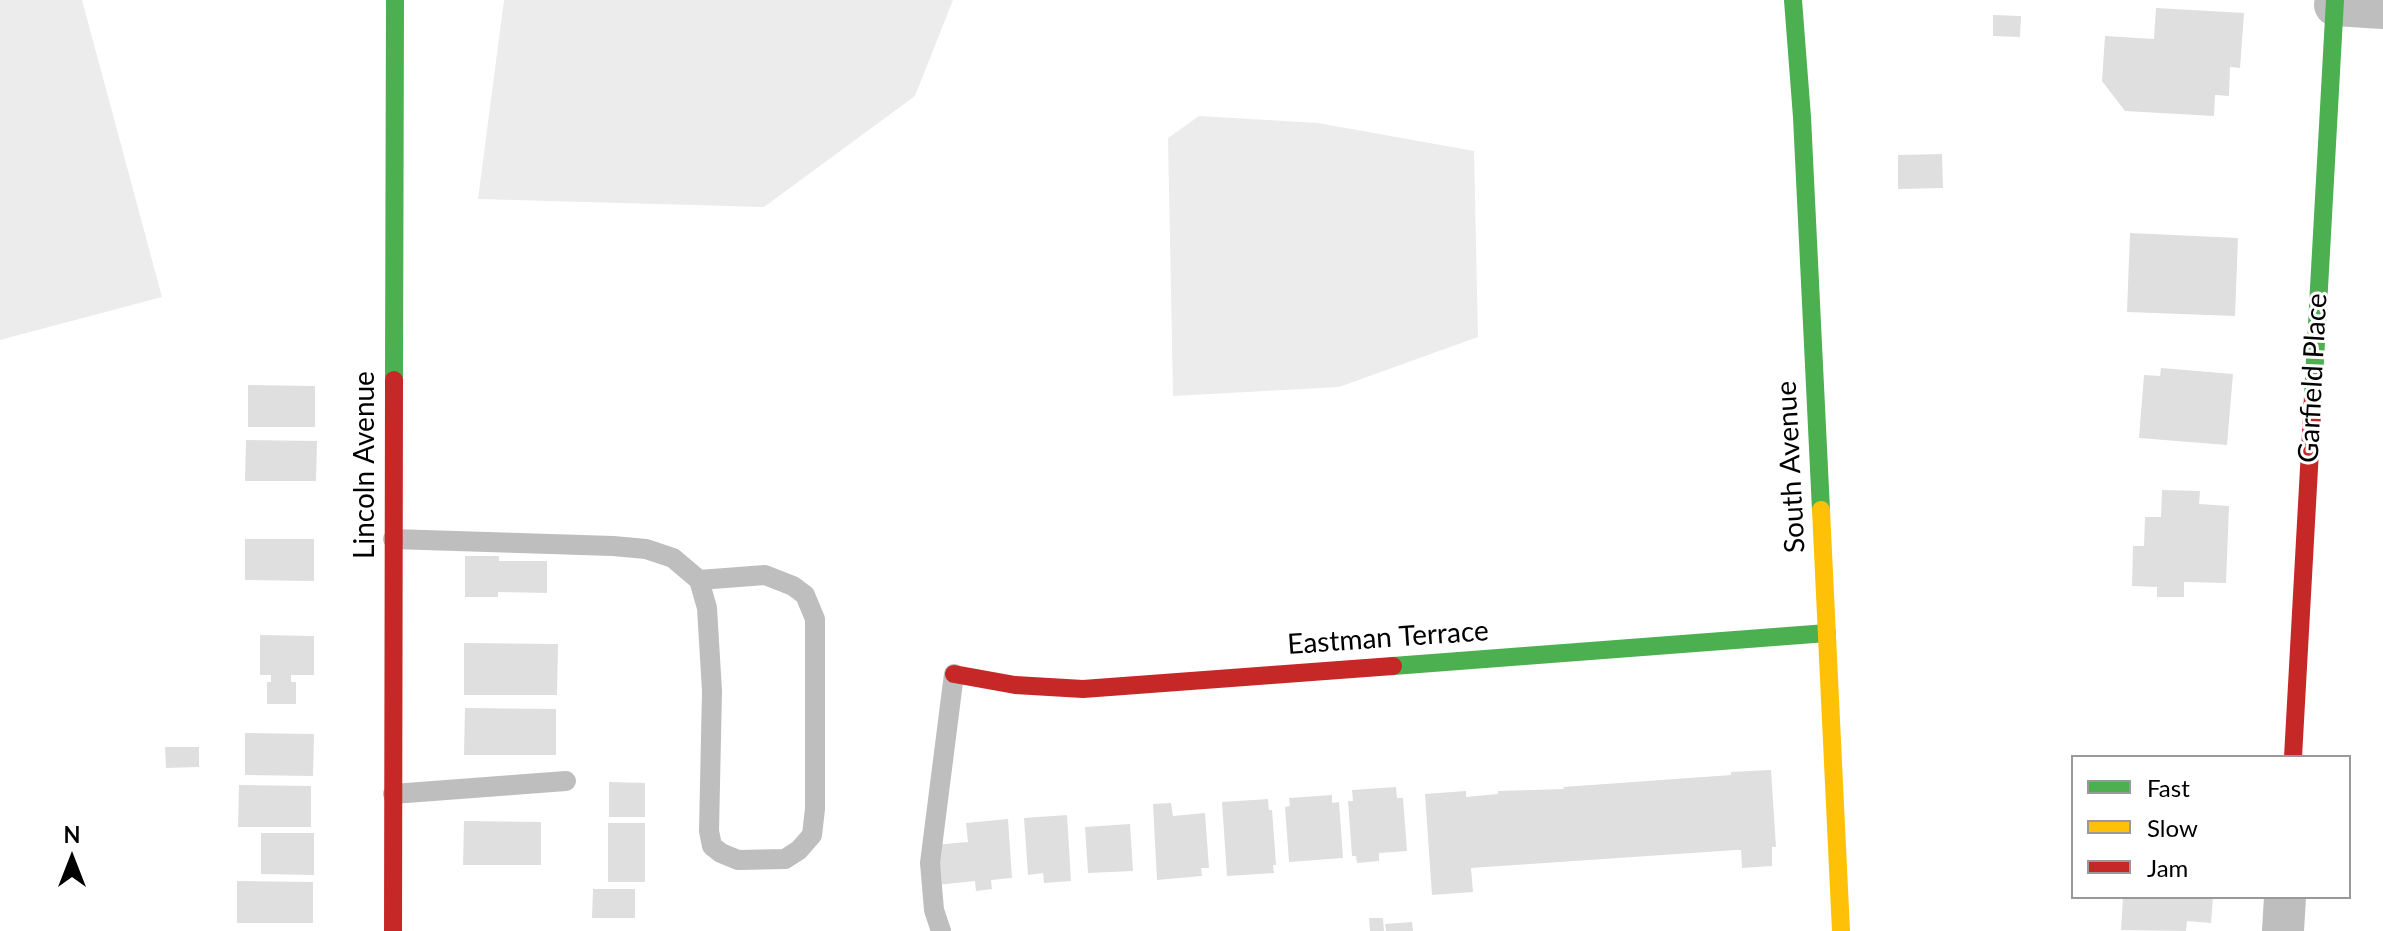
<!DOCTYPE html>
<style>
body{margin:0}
#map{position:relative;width:2383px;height:931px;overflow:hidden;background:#fff;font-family:Lato,sans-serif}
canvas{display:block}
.legend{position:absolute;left:2071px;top:755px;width:280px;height:144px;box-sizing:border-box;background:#fff;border:2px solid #999;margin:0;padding:10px 14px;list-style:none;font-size:24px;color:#000}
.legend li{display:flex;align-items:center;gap:16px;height:40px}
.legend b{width:40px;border:2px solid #999}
.north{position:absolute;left:32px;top:819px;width:80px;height:80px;-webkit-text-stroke:6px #fff;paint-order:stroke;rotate:0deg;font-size:22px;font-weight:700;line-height:32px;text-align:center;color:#000}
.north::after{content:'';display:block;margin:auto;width:28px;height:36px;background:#000;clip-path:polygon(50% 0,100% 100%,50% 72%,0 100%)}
</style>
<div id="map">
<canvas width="2383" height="931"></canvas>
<ul class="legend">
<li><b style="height:10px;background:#4caf50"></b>Fast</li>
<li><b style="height:10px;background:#ffc107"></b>Slow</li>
<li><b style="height:10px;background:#c62828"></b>Jam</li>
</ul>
<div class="north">N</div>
</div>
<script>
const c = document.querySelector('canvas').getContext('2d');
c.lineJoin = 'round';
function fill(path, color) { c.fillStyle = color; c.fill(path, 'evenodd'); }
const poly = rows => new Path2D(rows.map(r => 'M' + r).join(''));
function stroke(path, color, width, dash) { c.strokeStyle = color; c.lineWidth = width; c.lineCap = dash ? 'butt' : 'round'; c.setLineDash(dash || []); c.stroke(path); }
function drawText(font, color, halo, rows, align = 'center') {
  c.font = font + ' Lato,sans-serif'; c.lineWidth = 6; c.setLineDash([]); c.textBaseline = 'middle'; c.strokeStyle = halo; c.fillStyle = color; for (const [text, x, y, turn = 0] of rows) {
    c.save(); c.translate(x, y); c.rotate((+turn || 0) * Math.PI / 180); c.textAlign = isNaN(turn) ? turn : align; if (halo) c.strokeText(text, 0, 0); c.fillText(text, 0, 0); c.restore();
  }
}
fill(poly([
 [0,0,82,0,162,297,0,340],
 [504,0,953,0,915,96,764,207,478,199],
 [1199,116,1318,123,1474,151,1478,337,1339,387,1173,396,1168,138]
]), '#ececec');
fill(poly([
 [2156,8,2244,13,2240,68,2230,67,2229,96,2215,95,2214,116,2125,111,2102,81,2105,36,2154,39],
 [1993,15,2021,16,2020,37,1993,36],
 [1942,154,1943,188,1898,189,1898,155],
 [2130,233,2238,238,2235,316,2127,312],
 [2161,368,2233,374,2227,445,2139,438,2144,375,2160,376],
 [248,385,315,386,315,427,248,427],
 [246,440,317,441,316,481,245,481],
 [2162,490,2200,491,2199,504,2229,506,2226,583,2184,582,2184,597,2157,597,2157,587,2132,586,2133,546,2144,546,2145,517,2161,517],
 [245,539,314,539,314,581,245,580],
 [465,556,499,556,499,561,547,561,547,593,498,592,498,597,465,597],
 [260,635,314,636,314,675,291,675,291,682,296,682,296,704,267,704,267,682,271,682,271,675,260,675],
 [464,643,558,644,557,695,464,695],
 [465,708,556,709,556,755,464,755],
 [245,733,314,734,313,776,245,775],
 [165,747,199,747,199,767,166,768],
 [1771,770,1776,847,1772,847,1772,866,1742,868,1741,850,1736,850,1471,868,1473,892,1432,895,1425,794,1466,791,1466,797,1498,794,1498,791,1564,789,1563,787,1731,775,1731,772],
 [609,782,645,783,645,817,609,817],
 [239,785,311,786,311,827,238,827],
 [1396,787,1397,798,1403,798,1407,851,1379,853,1379,861,1357,863,1356,856,1352,856,1348,801,1353,801,1352,790],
 [1332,795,1332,803,1339,802,1343,858,1289,862,1285,807,1290,806,1289,798],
 [1268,799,1269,810,1272,810,1276,865,1273,865,1274,873,1227,876,1222,802],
 [1171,803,1173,816,1205,813,1209,868,1201,868,1202,876,1157,880,1153,804],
 [1067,815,1071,881,1044,883,1043,873,1028,875,1024,818],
 [1008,819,1012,878,991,880,992,889,976,891,975,881,937,885,933,845,968,842,966,823],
 [464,821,541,822,541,865,463,865],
 [608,823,645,823,645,882,608,882],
 [1130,824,1133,871,1088,873,1085,827],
 [261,833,314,833,314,875,261,874],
 [237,881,313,882,313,923,237,923],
 [593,889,635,889,635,918,592,918],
 [2123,897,2213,897,2211,923,2187,921,2186,931,2121,930],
 [1369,918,1383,918,1384,931,1370,931],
 [1412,922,1413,931,1386,931,1385,924]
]), '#dfdfdf');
stroke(poly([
 [393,539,613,546,646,549,673,558,699,580,707,608,712,691,709,831,712,846,721,853,738,860,785,859,799,850,812,835,815,809,815,619,805,595,793,586,765,575,699,580],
 [393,794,566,781],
 [941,931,934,910,930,863,954,674]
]), '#bebebe', 20);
stroke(poly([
 [2335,5,2383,8],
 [2283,931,2285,897]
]), '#bebebe', 42);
stroke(poly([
 [1793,0,1802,117,1821,510],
 [394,380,395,0],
 [2313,396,2335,0],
 [1393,666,1827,633]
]), '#4caf50', 18);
stroke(poly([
 [1821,510,1841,931]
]), '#ffc107', 18);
stroke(poly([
 [954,674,1015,685,1083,689,1393,666],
 [2293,757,2313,396],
 [393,931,394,380]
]), '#c62828', 18);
drawText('28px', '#000', '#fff', [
 ["Garfield Place",2313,378,-87],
 ["Lincoln Avenue",365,465,-90],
 ["South Avenue",1791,467,-93],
 ["Eastman Terrace",1388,638,-4]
]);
</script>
